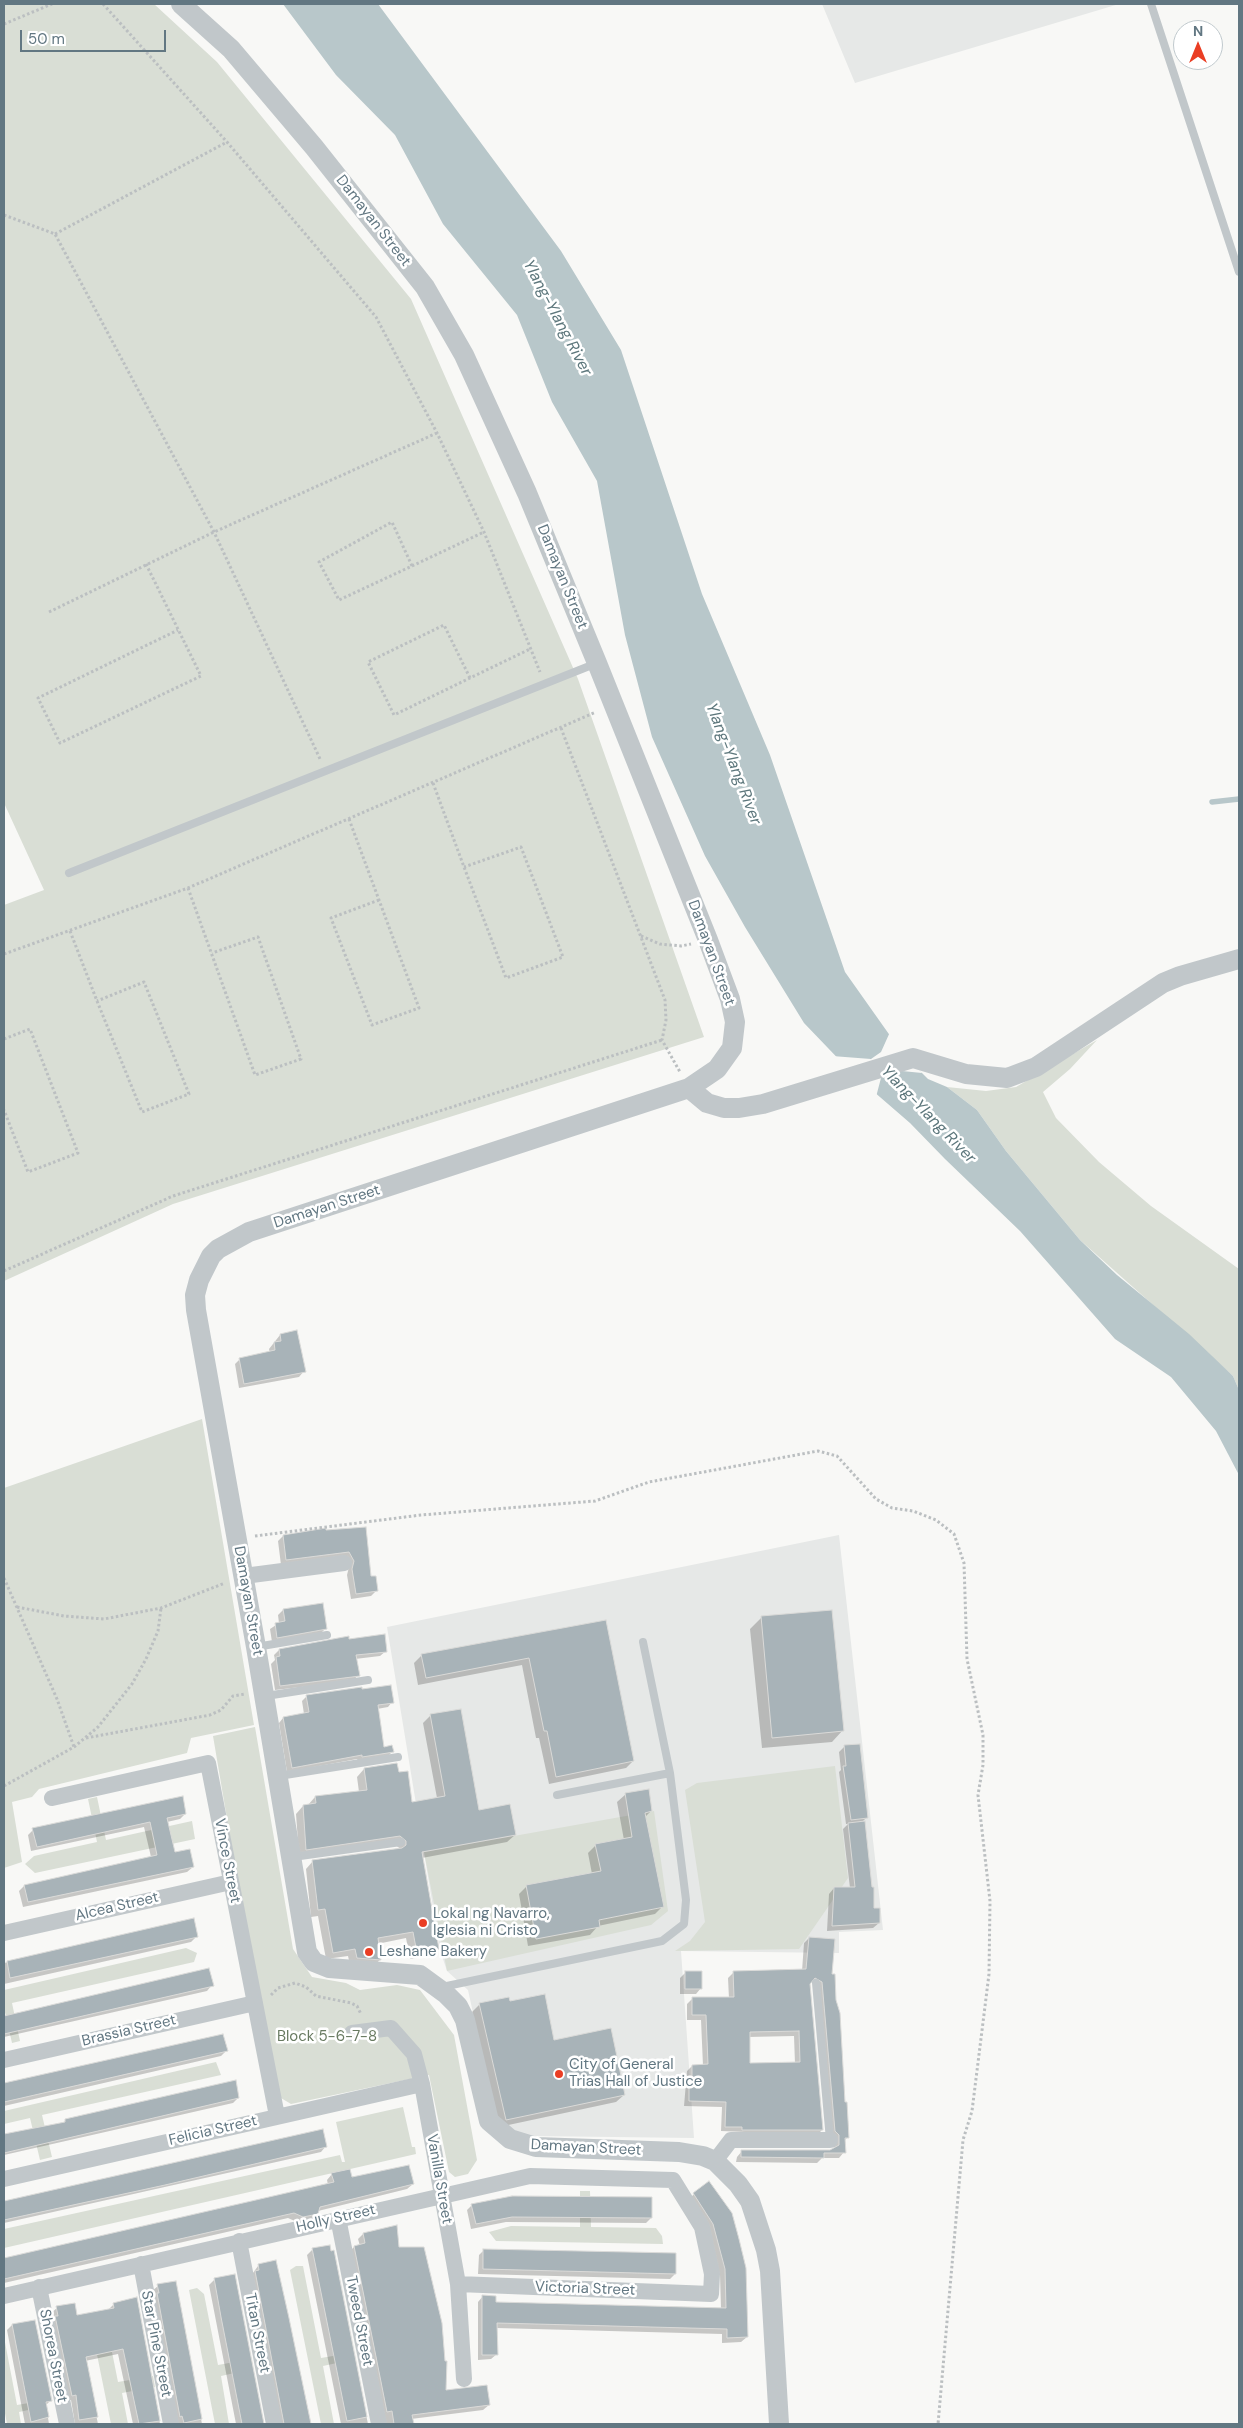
<!DOCTYPE html>
<style>
body{margin:0}
#map{position:relative;width:1243px;height:2428px;overflow:hidden;background:#f8f8f6;font-family:"DM Sans",sans-serif}
canvas{display:block}
.frame{position:absolute;inset:0;border:5px solid #627782;pointer-events:none}
.north{position:absolute;left:1173px;top:20px;width:50px;height:50px;box-sizing:border-box;background:#fff;border:1px solid #c0c9cd;border-radius:50%;rotate:0deg;font-size:14px;font-weight:700;line-height:20px;text-align:center;color:#627782}
.north::after{content:'';display:block;margin:auto;width:18px;height:22px;background:#ea3e24;clip-path:polygon(50% 0,100% 100%,50% 72%,0 100%)}
.scale{position:absolute;left:20px;top:30px;width:146px;height:22px;box-sizing:border-box;border:2px solid #627782;border-top:0;padding-left:6px;font-size:15px;line-height:18px;white-space:nowrap;color:#627782;-webkit-text-stroke:4px #fff;paint-order:stroke}
</style>
<div id="map">
<canvas width="1243" height="2428"></canvas>
<div class="frame"></div>
<div class="north">N</div>
<div class="scale">50 m</div>
</div>
<script>
const c = document.querySelector('canvas').getContext('2d');
c.lineJoin = 'round';
function fill(path, color) { c.fillStyle = color; c.fill(path, 'evenodd'); }
const poly = rows => new Path2D(rows.map(r => 'M' + r).join(''));
function stroke(path, color, width, dash) { c.strokeStyle = color; c.lineWidth = width; c.lineCap = dash ? 'butt' : 'round'; c.setLineDash(dash || []); c.stroke(path); }
function drawText(font, color, halo, rows, align = 'center') {
  c.font = font + ' "DM Sans",sans-serif'; c.lineWidth = 5; c.setLineDash([]); c.textBaseline = 'middle'; c.strokeStyle = halo; c.fillStyle = color; for (const [text, x, y, turn = 0] of rows) {
    c.save(); c.translate(x, y); c.rotate((+turn || 0) * Math.PI / 180); c.textAlign = isNaN(turn) ? turn : align; if (halo) c.strokeText(text, 0, 0); c.fillText(text, 0, 0); c.restore();
  }
}
fill(poly([
 [822,4,1119,4,855,83],
 [839,1535,883,1930,839,1932,839,1953,681,1951,694,2138,532,2136,513,2131,495,2114,468,1990,447,1971,440,1950,387,1627]
]), '#e6e8e7');
fill(poly([
 [4,4,154,4,217,62,411,299,578,679,704,1037,173,1204,4,1281,4,905,44,890,4,803],
 [1097,1040,1070,1069,1043,1092,1056,1118,1099,1162,1151,1206,1239,1269,1239,1390,1233,1376,1080,1240,1006,1151,977,1110,947,1087,986,1091,1016,1087],
 [202,1419,254,1725,191,1738,187,1753,39,1789,32,1797,12,1802,22,1862,4,1868,4,1488],
 [255,1727,293,1949,312,1977,346,1983,360,1990,397,1985,420,1990,454,2035,477,2160,468,2174,455,2177,449,2172,429,2075,291,2104,281,2098,255,1984,213,1736],
 [835,1766,848,1878,799,1949,675,1951,690,1941,705,1922,685,1790,697,1783],
 [97,1797,106,1840,192,1821,195,1839,35,1873,25,1864,34,1856,97,1842,88,1799],
 [654,1811,668,1911,651,1925,447,1971,424,1852],
 [186,1948,197,1953,194,1962,12,2003,20,2041,12,2043,4,2008,4,1990],
 [216,2062,221,2075,42,2115,52,2157,40,2160,30,2118,4,2124,4,2111],
 [403,2107,412,2147,415,2147,416,2154,4,2248,4,2229,340,2155,342,2162,345,2162,336,2122],
 [580,2191,590,2191,591,2227,656,2228,662,2236,663,2244,496,2241,489,2232,511,2226,580,2227],
 [296,2266,303,2266,321,2358,350,2353,351,2360,323,2366,334,2424,321,2424,290,2270],
 [197,2288,204,2294,218,2365,250,2359,253,2369,221,2376,229,2424,215,2424,189,2290],
 [89,2315,105,2317,118,2382,153,2376,155,2387,122,2393,128,2424,111,2424],
 [4,2337,17,2405,46,2400,47,2406,19,2412,21,2424,7,2424,4,2408]
]), '#d9ded5');
fill(poly([
 [283,4,378,4,561,251,621,350,702,594,770,755,845,972,903,1054,928,1079,947,1087,977,1110,1006,1151,1080,1240,1117,1275,1189,1334,1233,1376,1239,1390,1239,1475,1216,1431,1171,1377,1115,1339,1020,1231,945,1159,910,1123,851,1072,804,1023,745,927,705,856,652,737,625,635,597,481,552,402,517,315,443,224,395,135,336,75]
]), '#b8c7ca');
fill(poly([
 [890,1032,922,1073,892,1070,881,1078,876,1097,832,1056,871,1059,881,1052]
]), '#f8f8f6');
fill(poly([
 [280,1335,304,1371,299,1377,239,1388,235,1364,240,1359,270,1353,269,1349],
 [365,1528,370,1578,376,1591,371,1596,351,1599,347,1575,349,1567,281,1565,278,1541,283,1536],
 [283,1610,325,1629,320,1634,272,1642,270,1629,279,1623,278,1615],
 [761,1618,843,1730,832,1742,762,1748,750,1629],
 [605,1622,633,1761,626,1768,549,1784,539,1738,536,1738,522,1665,418,1685,414,1663,422,1655],
 [348,1640,386,1651,380,1656,355,1659,358,1675,353,1681,275,1690,271,1664,275,1660,274,1655,279,1650],
 [361,1688,392,1702,388,1707,377,1709,383,1749,392,1752,388,1756,358,1761,357,1759,287,1772,279,1723,283,1718,304,1714,302,1701,306,1697],
 [431,1715,478,1812,515,1835,507,1842,422,1858,438,1948,431,1956,410,1959,406,1938,377,1944,380,1960,372,1967,350,1965,348,1956,326,1959,318,1916,311,1917,306,1869,313,1861,401,1849,392,1843,299,1856,296,1814,303,1806,308,1805,315,1797,359,1792,357,1777,364,1769,411,1803,437,1798,423,1723],
 [844,1747,867,1817,861,1823,873,1909,879,1923,873,1928,827,1931,829,1894,834,1888,850,1888,843,1829,848,1824,846,1824,839,1772,841,1770,839,1752],
 [626,1794,651,1811,644,1818,663,1906,655,1914,598,1926,590,1935,528,1946,519,1894,527,1886,592,1874,588,1853,596,1845,624,1840,617,1802],
 [185,1814,180,1819,167,1822,174,1854,193,1867,187,1872,23,1907,19,1891,24,1886,151,1857,144,1827,31,1851,28,1835,33,1830],
 [193,1920,197,1936,191,1942,4,1984,4,1963],
 [809,1938,831,1975,848,2137,844,2141,844,2152,839,2158,822,2158,817,2163,736,2162,737,2157,742,2151,830,2151,834,2149,817,1988,812,1982,809,1983,822,2130,817,2135,721,2131,722,2107,684,2106,687,2071,692,2066,703,2066,701,2020,687,2020,687,2004,692,1999,729,1999,728,1978,734,1972,802,1971,804,1943],
 [794,2036,795,2064,748,2065,748,2037],
 [208,1969,212,1985,207,1991,4,2037,4,2018],
 [686,1972,701,1988,696,1994,680,1994,680,1978],
 [509,2003,553,2041,624,2095,616,2102,499,2127,472,2012,480,2004],
 [222,2035,226,2051,221,2056,4,2106,4,2085],
 [238,2098,233,2103,4,2155,4,2136,62,2124,65,2121],
 [322,2130,326,2146,321,2152,4,2223,4,2202],
 [332,2174,413,2184,407,2189,318,2211,312,2219,297,2222,288,2218,4,2283,4,2260,328,2185,327,2180],
 [709,2183,747,2337,741,2342,722,2343,722,2334,496,2328,497,2354,491,2359,478,2360,478,2302,483,2296,495,2304,721,2309,720,2275,688,2199],
 [472,2205,651,2218,646,2223,506,2222,471,2229,467,2210],
 [363,2234,398,2248,445,2392,489,2405,483,2410,411,2419,412,2424,383,2424,349,2252,354,2247,360,2246,358,2239],
 [329,2246,330,2253,333,2252,368,2424,341,2424,307,2255,312,2250],
 [484,2250,675,2274,670,2279,478,2274,479,2255],
 [276,2262,308,2424,277,2424,250,2277,258,2266],
 [234,2276,264,2424,236,2424,209,2285,215,2279],
 [175,2282,202,2424,175,2424,152,2291,158,2286],
 [136,2299,160,2424,133,2424,118,2354,85,2361,98,2424,75,2424,71,2400,66,2401,51,2313,57,2308,76,2317,109,2309,114,2304],
 [12,2325,51,2400,46,2405,49,2424,25,2424,7,2330]
]), '#0003');
stroke(poly([
 [1212,802,1239,799]
]), '#b8c7ca', 5.5);
const building = poly([
 [297,1330,306,1372,244,1384,239,1358,275,1350,274,1342,281,1341,280,1334,297,1330],
 [366,1527,371,1576,376,1576,378,1591,356,1594,352,1569,354,1561,349,1552,286,1560,283,1535,326,1528,326,1530,366,1527],
 [323,1603,327,1629,277,1638,275,1623,285,1621,283,1609,323,1603],
 [832,1610,844,1731,772,1738,761,1616,832,1610],
 [606,1620,634,1761,556,1777,547,1731,544,1731,529,1658,426,1678,421,1654,606,1620],
 [385,1634,387,1652,356,1655,360,1676,280,1686,276,1657,280,1656,279,1649,349,1636,349,1639,385,1634],
 [391,1685,394,1703,378,1705,384,1747,392,1745,394,1752,362,1757,362,1755,292,1768,283,1717,309,1712,306,1695,362,1687,362,1689,391,1685],
 [461,1709,479,1810,510,1804,516,1835,422,1852,439,1949,417,1953,413,1932,378,1938,381,1960,357,1958,355,1949,333,1953,325,1909,318,1910,312,1860,402,1848,406,1845,406,1841,400,1836,306,1850,303,1805,316,1803,315,1796,367,1790,364,1768,397,1763,399,1772,408,1771,412,1802,445,1796,430,1714,461,1709],
 [860,1744,868,1818,851,1820,843,1766,846,1766,844,1745,860,1744],
 [649,1789,652,1811,645,1813,664,1907,599,1920,600,1927,536,1939,526,1885,601,1871,595,1844,632,1837,625,1793,649,1789],
 [183,1796,186,1814,167,1818,175,1852,190,1849,194,1867,28,1902,24,1885,157,1855,150,1822,37,1847,32,1828,183,1796],
 [865,1821,872,1887,874,1887,874,1908,880,1908,880,1923,832,1926,834,1887,855,1887,848,1823,865,1821],
 [194,1918,198,1937,10,1978,7,1961,194,1918],
 [809,1937,835,1939,832,1974,835,1974,836,2000,840,2013,845,2102,847,2102,849,2138,845,2138,846,2153,824,2153,824,2158,741,2157,741,2150,830,2150,839,2145,839,2135,835,2131,822,1982,815,1978,810,1984,823,2130,742,2130,742,2127,725,2127,726,2102,689,2101,689,2084,692,2084,692,2065,708,2064,706,2015,692,2015,692,1997,734,1997,733,1971,806,1969,809,1937],
 [799,2031,800,2062,750,2063,750,2032,799,2031],
 [209,1968,214,1986,4,2034,4,2016,209,1968],
 [685,1971,702,1971,702,1989,685,1989,685,1971],
 [545,1994,554,2040,611,2028,625,2095,506,2120,479,2003,509,1997,510,2001,545,1994],
 [223,2034,228,2051,4,2102,4,2083,223,2034],
 [236,2080,239,2098,4,2153,4,2134,65,2122,65,2119,236,2080],
 [323,2129,327,2147,165,2185,4,2220,4,2201,323,2129],
 [409,2165,414,2184,320,2207,318,2214,303,2217,294,2213,4,2279,4,2258,334,2182,331,2173,350,2169,352,2177,409,2165],
 [709,2181,732,2213,739,2239,746,2268,748,2337,727,2338,727,2329,497,2323,498,2355,482,2355,482,2295,496,2296,496,2302,726,2308,725,2269,713,2224,693,2193,709,2181],
 [512,2196,652,2197,652,2218,512,2217,476,2224,471,2204,512,2196],
 [397,2225,399,2247,424,2247,442,2323,445,2361,447,2361,446,2390,487,2385,490,2405,412,2415,414,2424,394,2424,392,2411,387,2412,354,2246,365,2243,363,2233,397,2225],
 [330,2245,331,2251,334,2250,367,2417,347,2421,312,2248,330,2245],
 [483,2249,676,2253,676,2274,483,2269,483,2249],
 [276,2260,289,2318,311,2424,284,2424,255,2271,259,2270,258,2264,276,2260],
 [235,2274,264,2424,242,2424,221,2317,214,2278,235,2274],
 [176,2281,202,2419,184,2423,182,2416,180,2417,157,2293,159,2293,157,2284,176,2281],
 [137,2297,160,2421,139,2424,123,2349,86,2357,98,2417,79,2420,76,2395,72,2396,55,2316,58,2316,56,2306,75,2303,77,2315,114,2308,113,2303,137,2297],
 [35,2320,52,2401,46,2402,49,2417,31,2422,12,2324,35,2320]
]);
fill(building, '#a8b3b8');
stroke(building, '#dadad8', 1);
stroke(poly([
 [103,4,227,142,376,317,437,433,484,532,540,672],
 [4,24,52,4],
 [4,215,55,234,214,532,321,761],
 [55,234,227,142],
 [146,564,201,676,60,743,38,698,178,630],
 [412,566,392,522,319,562,339,600,412,566,484,532],
 [49,612,214,532,437,433],
 [470,678,444,625,368,662,394,715,470,678,530,649],
 [561,728,665,1000,666,1020,662,1040,680,1072],
 [433,783,464,867,506,978,563,957,521,847,464,867],
 [349,819,419,1008,372,1025,331,918,379,900],
 [188,888,255,1075,301,1059,258,937,212,953],
 [70,931,97,1001,142,1112,189,1094,144,982,97,1001],
 [641,936,660,944,681,946,691,944],
 [4,954,188,888,596,712],
 [4,1039,30,1029,78,1153,28,1172,4,1110],
 [4,1271,173,1196,662,1040],
 [255,1536,421,1515,595,1501,649,1482,818,1451,837,1456,876,1499,892,1508,913,1511,936,1520,954,1534,964,1563,967,1659,983,1735,983,1765,978,1795,990,1901,989,1974,972,2111,963,2140,938,2424],
 [4,1578,57,1699,74,1747],
 [17,1607,64,1616,104,1619,161,1608,225,1583],
 [86,1738,210,1715,221,1710,233,1696,245,1694],
 [4,1786,74,1747,98,1727,132,1684,146,1659,158,1631,161,1608],
 [271,1995,278,1988,295,1983,306,1987,316,1996,351,2003,357,2006,361,2014]
]), '#bbbfc1', 3, [2.5, 2.5]);
stroke(poly([
 [1151,4,1239,272],
 [69,873,597,663],
 [256,1647,327,1635],
 [266,1696,368,1680],
 [279,1776,398,1757],
 [557,1795,670,1773],
 [293,1857,401,1842],
 [816,1983,830,2140],
 [442,1987,662,1941,684,1924,686,1900,670,1773,643,1642]
]), '#c1c7ca', 8);
stroke(poly([
 [244,1576,344,1563],
 [52,1798,208,1763,277,2116],
 [4,1933,231,1882],
 [352,2033,391,2028,414,2054,422,2084,458,2284,464,2379],
 [4,2060,255,2003],
 [715,2161,731,2140,830,2140],
 [4,2179,422,2084],
 [338,2218,379,2424],
 [239,2241,274,2424],
 [141,2264,171,2424],
 [39,2287,67,2424],
 [4,2296,530,2176,673,2180,702,2227,712,2274,711,2294,458,2284]
]), '#c1c7ca', 16);
stroke(poly([
 [181,4,231,49,314,147,425,287,464,355,527,493,597,663,708,940,730,999,735,1022,732,1048,717,1069,689,1088,249,1232,218,1249,211,1256,199,1280,195,1295,196,1310,256,1647,307,1952,314,1962,329,1968,420,1975,446,1994,458,2006,465,2020,489,2121,510,2139,536,2147,679,2152,703,2156,715,2161,738,2184,750,2201,766,2250,770,2271,779,2424],
 [689,1088,707,1103,724,1108,739,1108,763,1104,913,1058,966,1074,1007,1078,1036,1067,1163,983,1180,976,1239,959]
]), '#c1c7ca', 20);
for (const [x, y, r, color] of [
 [423,1923,5,"#ea3e24"],
 [369,1952,5,"#ea3e24"],
 [559,2074,5,"#ea3e24"]
]) { const dot = new Path2D(); dot.arc(x, y, r, 0, 2 * Math.PI); c.fillStyle = color; c.fill(dot); stroke(dot, '#fff', 2); }
drawText('15px', '#627782', '#fff', [
 ["Damayan Street",373,221,52],
 ["Damayan Street",562,577,68],
 ["Damayan Street",711,953,70],
 ["Damayan Street",327,1207,-18],
 ["Damayan Street",248,1601,80],
 ["Vince Street",227,1861,79],
 ["Alcea Street",117,1907,-13],
 ["Brassia Street",129,2031,-13],
 ["Felicia Street",213,2131,-13],
 ["Damayan Street",586,2148,3],
 ["Vanilla Street",439,2179,80],
 ["Holly Street",336,2219,-13],
 ["Victoria Street",585,2289,2],
 ["Tweed Street",359,2321,79],
 ["Titan Street",257,2333,79],
 ["Star Pine Street",156,2344,79],
 ["Shorea Street",53,2356,79]
]);
drawText('15px', '#627782', '#fff', [
 ["Lokal ng Navarro,",433,1914],
 ["Iglesia ni Cristo",433,1931],
 ["Leshane Bakery",379,1952],
 ["City of General",569,2065],
 ["Trias Hall of Justice",569,2082]
], 'left');
drawText('15px', '#687a61', '#fff', [
 ["Block 5-6-7-8",327,2037]
]);
drawText('italic 16px', '#5d777c', '#fff', [
 ["Ylang-Ylang River",557,318,62],
 ["Ylang-Ylang River",733,764,69],
 ["Ylang-Ylang River",928,1115,46]
]);
</script>
